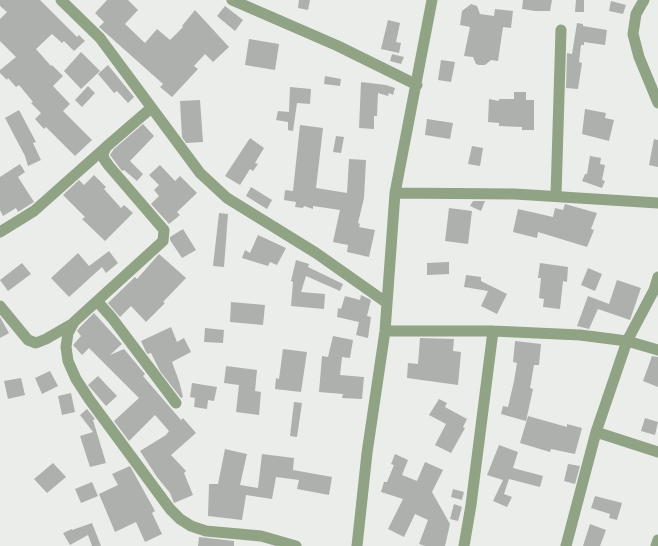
<!DOCTYPE html>
<style>
body{margin:0}
canvas{display:block;background:#ebedea}
</style>
<canvas width="658" height="546"></canvas>
<script>
const c = document.querySelector('canvas').getContext('2d');
c.lineJoin = 'round';
function fill(path, color) { c.fillStyle = color; c.fill(path, 'evenodd'); }
const poly = rows => new Path2D(rows.map(r => 'M' + r).join(''));
function stroke(path, color, width, dash) { c.strokeStyle = color; c.lineWidth = width; c.lineCap = dash ? 'butt' : 'round'; c.setLineDash(dash || []); c.stroke(path); }
fill(poly([
 [0,0,40,0,77,37,79,35,85,41,74,51,64,41,62,43,52,34,36,49,51,66,52,65,63,76,53,86,70,104,63,111,92,140,75,156,46,127,44,129,35,119,41,113,31,103,33,102,19,85,16,87,8,78,7,80,0,73,0,70,16,57,0,41,0,19,7,12,0,6],
 [107,0,128,0,138,10,125,24,145,43,157,29,170,40,183,27,182,26,195,10,229,47,213,62,205,54,194,66,198,69,172,97,160,87,163,84,99,27,104,22,95,13],
 [299,0,310,0,308,10,298,8],
 [523,0,552,0,550,11,535,11,522,9],
 [576,0,584,0,584,12,575,12],
 [611,1,626,5,623,14,609,11],
 [471,4,477,6,480,14,494,16,495,9,513,11,511,28,503,27,498,61,491,60,485,65,479,65,476,64,473,57,464,56,470,27,460,25,462,11],
 [225,6,243,20,235,31,217,16],
 [388,20,400,23,396,42,401,43,399,53,381,49],
 [577,23,583,24,583,26,607,30,605,45,584,42,584,45,581,45,579,62,582,63,578,89,566,88,567,53,572,54],
 [249,39,279,44,275,70,245,65],
 [81,52,100,71,81,89,64,71],
 [392,54,404,57,401,64,390,61],
 [441,60,455,62,451,82,438,80],
 [108,65,134,97,128,103,117,91,114,93,98,74],
 [325,76,341,79,340,86,324,84],
 [361,82,386,85,395,88,393,95,389,93,388,96,378,93,377,116,374,116,374,129,359,128],
 [88,86,95,93,82,107,75,100],
 [290,87,311,89,310,104,297,103,293,131,288,130,288,122,276,120,278,111,289,112],
 [514,92,526,92,526,100,534,100,534,130,522,130,522,127,499,126,499,123,488,122,489,99,499,101,499,99,514,99],
 [200,100,203,142,186,143,182,137,180,101],
 [585,109,606,113,605,118,614,120,609,141,582,134],
 [19,110,36,142,33,143,41,160,28,166,25,156,5,118],
 [427,119,453,123,450,139,425,135],
 [143,124,154,136,130,161,143,174,137,181,124,170,122,171,110,155,114,149],
 [300,125,323,128,316,188,347,193,349,159,366,160,364,198,358,223,360,224,359,227,375,230,369,257,347,252,348,245,333,242,340,210,313,206,313,209,304,206,303,208,295,207,296,202,284,200,285,190,293,191],
 [336,136,344,137,341,153,333,152],
 [250,138,264,148,255,163,258,164,253,171,250,169,240,185,225,176],
 [654,139,658,140,658,167,649,165],
 [472,146,483,148,480,166,468,164],
 [590,156,601,158,600,164,605,165,602,180,605,181,602,188,582,181,585,174,587,174],
 [20,164,25,172,18,177,34,202,18,212,16,208,3,216,0,210,0,177],
 [160,165,175,181,180,176,197,193,177,212,180,215,169,224,151,204,159,196,154,190,159,185,149,175],
 [94,175,106,187,104,189,121,208,124,205,133,213,105,241,82,219,85,217,63,195,79,180,84,185],
 [251,187,272,200,267,209,246,196],
 [473,201,485,201,481,211,470,206],
 [565,204,597,213,591,229,594,230,587,247,538,232,537,238,513,232,518,209,553,217,555,208,563,210],
 [449,208,472,211,468,244,445,241],
 [219,213,228,214,224,267,213,266],
 [183,229,196,250,182,258,170,240,170,237],
 [258,235,286,248,277,265,270,262,268,266,242,258,245,250,250,253],
 [109,251,118,263,106,273,102,267,69,297,51,278,78,253,89,266],
 [159,254,186,278,163,302,165,303,146,322,131,306,120,317,108,303,135,277,137,279],
 [296,260,309,264,308,267,343,284,340,291,306,276,301,292,325,294,324,309,291,306,293,282,291,281],
 [449,262,449,274,427,275,427,263],
 [22,263,31,274,8,291,0,280],
 [540,263,568,267,567,282,563,281,560,309,543,307,544,299,539,298,541,278,538,278],
 [588,268,602,274,595,291,581,285],
 [466,275,481,277,481,281,507,294,497,314,481,306,488,291,464,287],
 [617,280,641,288,630,320,598,309,589,329,577,326,588,296,609,304],
 [361,295,371,300,367,316,371,317,368,338,356,335,359,322,337,317,338,308,341,309,345,296,360,300],
 [231,302,265,305,263,325,230,322],
 [94,313,122,344,110,355,124,349,145,374,143,376,181,420,183,418,196,433,171,455,186,471,184,473,193,495,174,503,170,493,157,477,140,451,166,435,169,431,155,415,129,441,114,421,139,398,89,348,82,355,73,345,81,336,77,331,80,327],
 [0,317,9,333,0,338],
 [171,327,177,342,184,338,191,352,172,362,179,381,183,397,181,398,160,371,151,353,148,354,146,352,141,341],
 [205,328,224,330,223,343,204,342],
 [333,336,353,340,350,358,342,357,340,375,364,377,362,399,342,398,343,394,319,392,322,356,328,357],
 [420,338,454,339,453,351,461,352,458,385,407,378,408,363,418,364],
 [515,341,541,344,539,365,534,365,530,388,533,389,526,421,501,414,503,406,508,407,514,381,517,363,513,362],
 [283,349,307,352,301,392,275,389,276,378,279,379],
 [652,356,658,357,658,387,643,381],
 [226,366,257,370,255,391,261,392,259,415,236,412,239,385,224,383],
 [50,371,58,386,42,394,35,378],
 [98,376,117,396,106,406,88,385],
 [21,378,25,395,8,399,4,381],
 [192,383,217,387,214,401,208,400,207,409,194,407,195,398,190,397],
 [71,393,75,412,62,415,58,396],
 [439,399,447,403,445,407,467,419,463,427,465,428,451,453,435,445,446,424,429,415],
 [294,402,302,403,297,437,290,436],
 [87,409,95,419,93,420,106,463,90,467,80,436,93,432,80,415],
 [528,416,567,427,567,424,582,428,575,454,551,449,550,452,520,443],
 [645,418,658,422,655,435,641,431],
 [499,445,518,452,513,468,543,476,540,487,509,479,504,494,512,497,507,507,493,501,503,480,487,475],
 [225,449,247,454,240,485,258,488,262,454,294,458,293,470,332,477,329,495,297,489,299,480,276,477,272,499,246,495,242,520,208,516,209,484,218,484],
 [395,454,408,460,402,475,417,481,425,462,443,470,432,492,450,524,445,546,425,546,419,544,428,520,415,514,404,537,388,529,403,499,381,492,384,482,387,482,394,465,391,464],
 [53,463,66,477,47,493,34,479],
 [568,464,580,466,575,484,564,481],
 [130,466,155,511,152,513,162,534,145,542,136,522,115,532,99,494,118,485,112,474],
 [92,482,98,496,81,503,75,489],
 [453,489,464,492,462,500,451,497],
 [595,496,622,503,617,520,609,518,610,514,591,508],
 [454,504,462,507,458,521,450,519],
 [92,523,101,546,92,546,88,535,70,545,63,533,72,529,72,530],
 [590,524,606,530,600,546,583,546],
 [199,537,234,541,234,546,198,546]
]), '#aeb0ad');
stroke(poly([
 [61,0,100,38,200,173,227,198,316,253,387,303],
 [232,0,338,46,417,85],
 [644,0,636,14,633,34,639,57,658,103],
 [150,109,106,147,103,154,104,159,109,166,164,230,163,241,74,322,68,333,66,347,68,361,76,379,89,399,170,509,180,519,191,526,206,531,261,536,296,546],
 [395,193,515,194,658,203],
 [556,195,561,30],
 [0,232,34,211,106,147],
 [97,301,112,318,176,403],
 [0,306,28,340,36,343,46,339,72,324],
 [385,331,493,331,580,335,627,341,658,350],
 [596,432,658,452],
 [357,546,367,453,385,331,395,193,432,0],
 [464,546,471,505,493,331],
 [566,546,596,432,627,341,654,290,658,277],
 [656,546,658,540]
]), '#90a385', 11);
</script>
